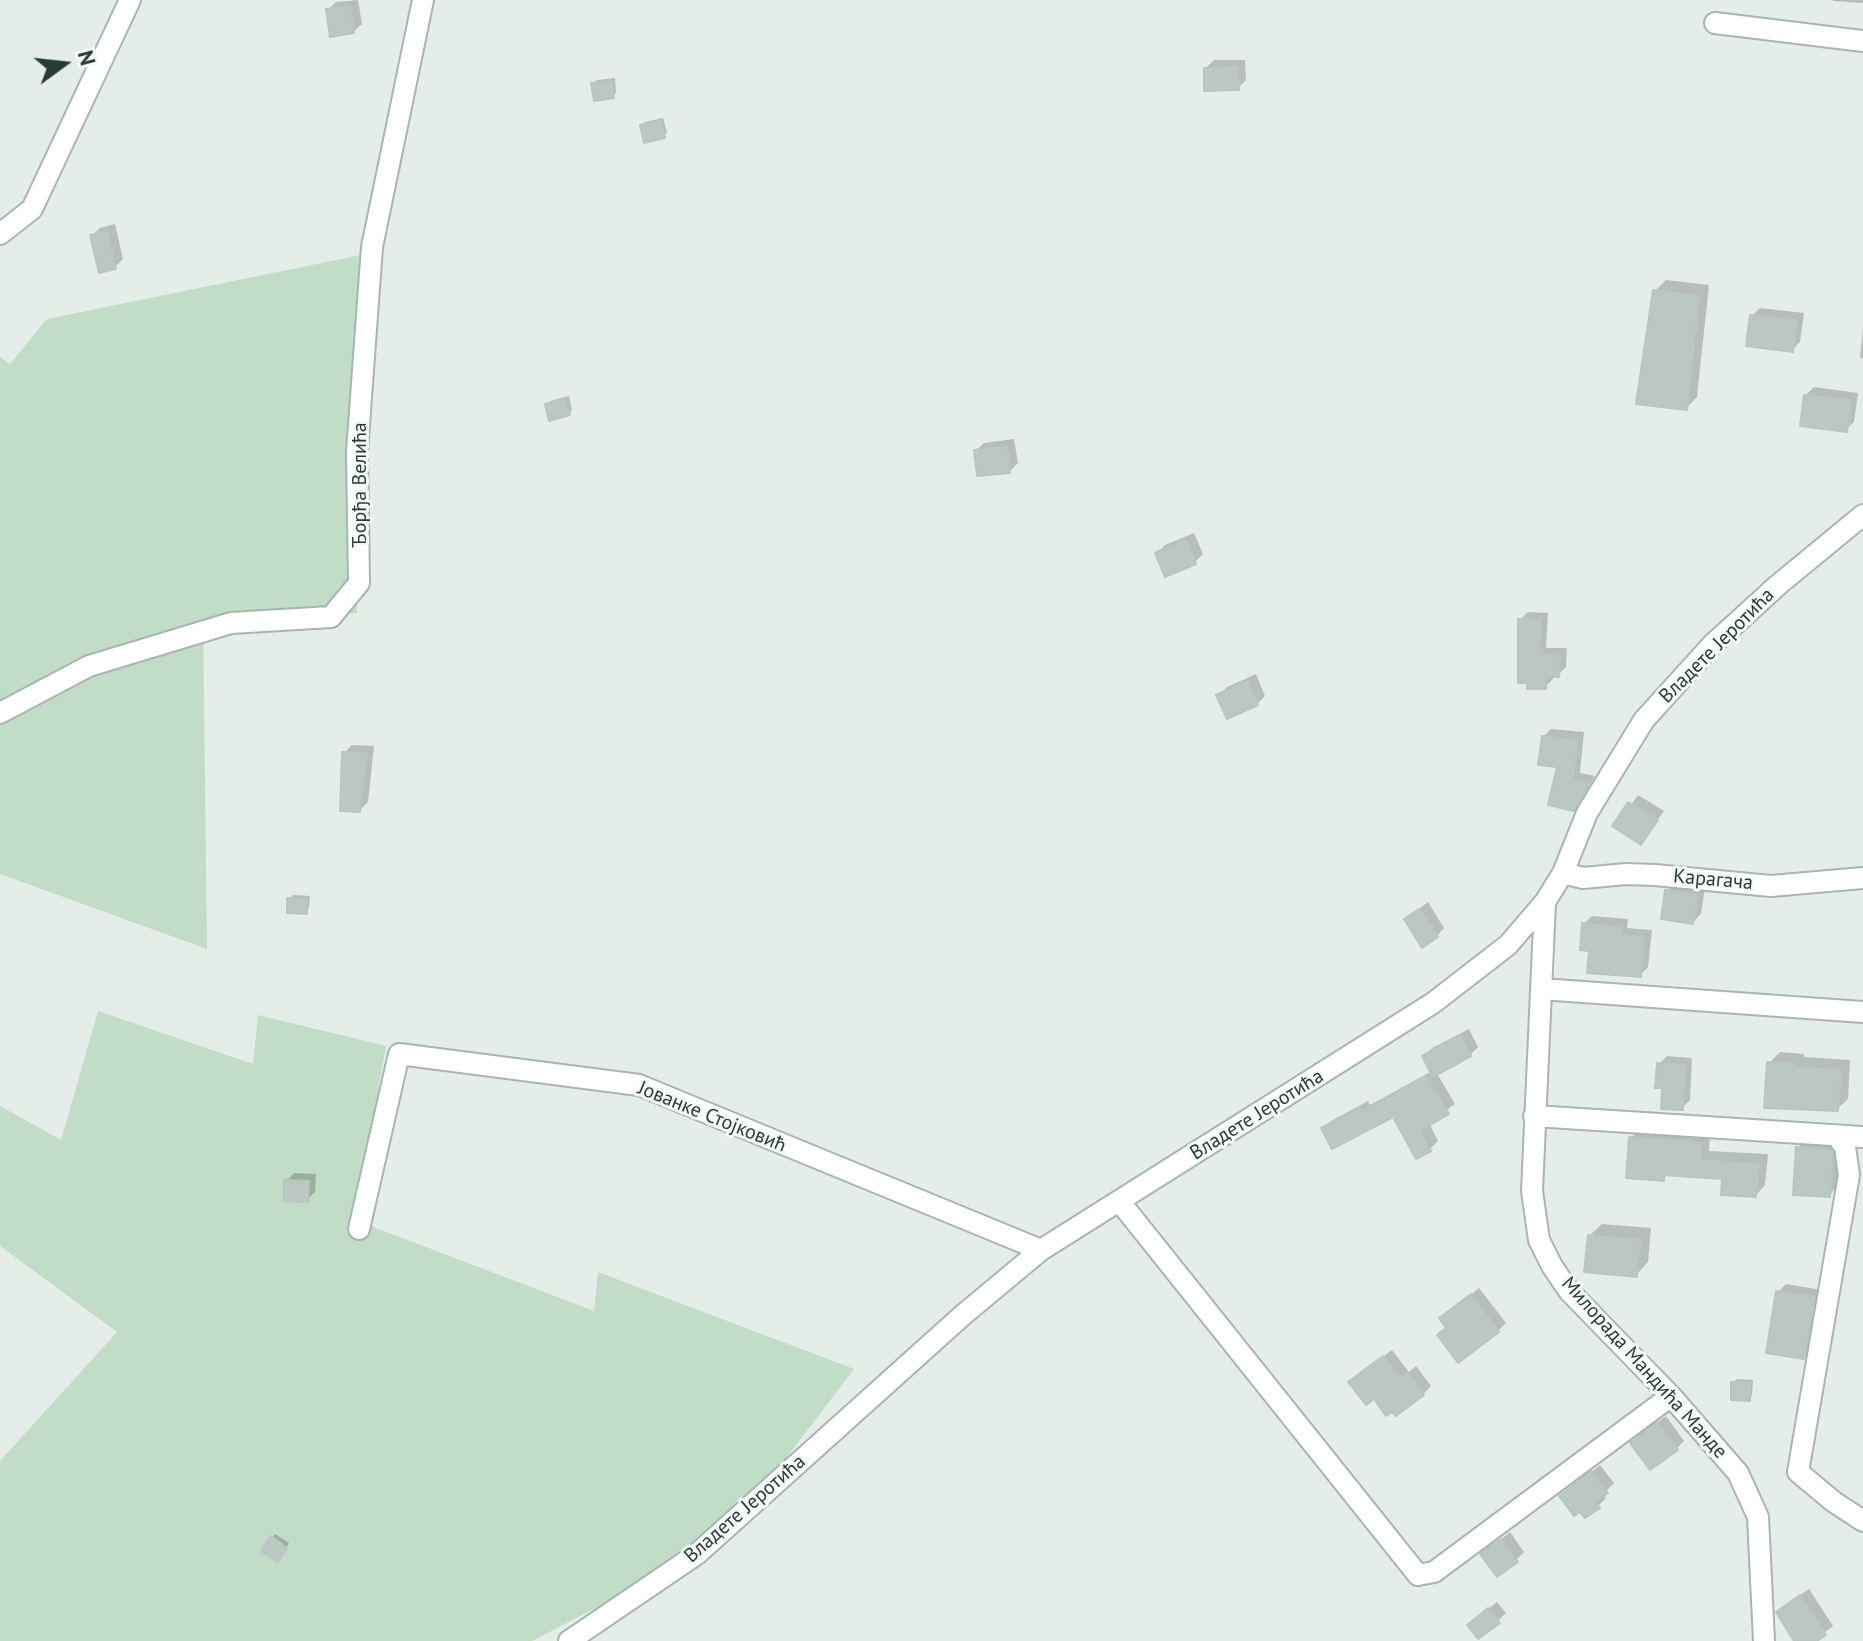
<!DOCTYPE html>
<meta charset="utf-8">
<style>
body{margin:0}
#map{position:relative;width:1863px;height:1641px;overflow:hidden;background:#e5ede9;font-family:"PT Sans",sans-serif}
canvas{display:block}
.north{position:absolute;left:24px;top:24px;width:80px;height:80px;-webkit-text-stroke:6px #f6faf8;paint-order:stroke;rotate:75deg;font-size:22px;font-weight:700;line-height:32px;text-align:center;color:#263d36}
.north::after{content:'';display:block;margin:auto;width:28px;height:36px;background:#263d36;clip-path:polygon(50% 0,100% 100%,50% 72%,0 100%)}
</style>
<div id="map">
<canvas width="1863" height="1641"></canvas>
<div class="north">N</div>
</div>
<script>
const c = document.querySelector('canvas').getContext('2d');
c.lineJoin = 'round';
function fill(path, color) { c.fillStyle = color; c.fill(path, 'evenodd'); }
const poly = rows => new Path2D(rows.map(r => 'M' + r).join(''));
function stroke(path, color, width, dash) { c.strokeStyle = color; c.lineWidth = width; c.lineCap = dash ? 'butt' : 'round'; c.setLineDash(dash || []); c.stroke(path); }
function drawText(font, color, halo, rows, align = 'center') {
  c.font = font + ' "PT Sans",sans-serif'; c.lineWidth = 6; c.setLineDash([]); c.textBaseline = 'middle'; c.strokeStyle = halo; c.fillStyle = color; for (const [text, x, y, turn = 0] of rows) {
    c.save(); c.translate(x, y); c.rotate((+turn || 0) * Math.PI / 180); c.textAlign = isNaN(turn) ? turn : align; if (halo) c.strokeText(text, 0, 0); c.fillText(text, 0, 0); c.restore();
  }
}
fill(poly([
 [366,254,354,465,357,613,293,620,203,619,207,949,0,874,0,357,10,364,47,319],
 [98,1011,253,1064,258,1015,386,1046,355,1220,594,1311,598,1272,854,1369,755,1499,611,1600,532,1641,0,1641,0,1461,117,1332,0,1246,0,1106,61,1140]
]), '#c1dcc7');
fill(poly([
 [358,0,362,24,353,32,328,10,336,2],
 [1833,0,1863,0,1863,3,1833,1],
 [1214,60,1245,60,1246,80,1238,88,1206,68],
 [615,78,616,93,613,96,593,84,597,80],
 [663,118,667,133,664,136,642,126,645,122],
 [115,224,123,259,115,267,92,236,100,228],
 [1666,280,1709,285,1697,397,1686,408,1655,291],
 [1760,308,1804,313,1800,342,1792,350,1752,316],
 [1863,328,1863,358,1860,358],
 [1814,387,1858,393,1854,422,1846,430,1806,395],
 [569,396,572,410,569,414,547,405,550,401],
 [1014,439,1018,463,1010,471,976,451,984,443],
 [1194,533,1203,554,1195,562,1166,575,1157,553,1165,545],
 [1528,612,1548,613,1546,648,1567,648,1566,667,1558,675,1553,675,1553,679,1545,687,1520,620],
 [1256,674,1265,696,1257,704,1219,695,1227,687],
 [1551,729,1584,732,1580,773,1595,776,1581,801,1573,809,1560,766,1543,737],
 [352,745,374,746,368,802,360,810,344,753],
 [1638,795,1664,811,1641,842,1615,826],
 [1675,883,1705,887,1701,914,1693,922,1667,891],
 [293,895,310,896,309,908,306,912,289,899],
 [1428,902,1444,928,1437,936,1406,919],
 [1592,916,1628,919,1627,928,1652,930,1648,967,1640,975,1591,949,1584,924],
 [1469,1029,1478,1047,1470,1055,1436,1072,1455,1104,1429,1123,1438,1141,1430,1149,1417,1156,1394,1114,1323,1129,1331,1121,1368,1101,1370,1105,1432,1071,1424,1056,1432,1048],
 [1780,1052,1804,1054,1804,1057,1850,1060,1848,1099,1837,1109,1769,1063],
 [1667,1056,1692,1058,1690,1100,1682,1108,1664,1086,1659,1064],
 [1641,1128,1710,1134,1709,1151,1768,1154,1765,1185,1756,1195,1724,1177,1669,1173,1663,1179,1631,1138],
 [1806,1140,1838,1142,1837,1187,1829,1195,1798,1148],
 [294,1173,316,1174,315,1192,307,1200,286,1181],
 [1602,1224,1651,1228,1648,1262,1636,1275,1589,1236],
 [1786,1284,1822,1290,1811,1349,1803,1357,1778,1292],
 [1479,1288,1506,1323,1498,1331,1448,1327,1442,1318],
 [1392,1350,1409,1372,1416,1366,1431,1386,1423,1394,1393,1409,1359,1374],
 [1737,1379,1753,1380,1752,1395,1749,1399,1733,1383],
 [1666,1416,1684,1441,1676,1449,1640,1435],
 [1600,1465,1614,1483,1603,1494,1606,1498,1598,1506,1561,1496],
 [1510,1532,1524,1552,1516,1560,1483,1554],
 [275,1534,289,1543,281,1556,272,1538],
 [1809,1589,1833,1626,1813,1641,1796,1641,1778,1611],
 [1497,1602,1506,1613,1498,1621,1478,1617]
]), '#0003');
const building = poly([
 [350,6,354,33,330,37,326,9,350,6],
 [1238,67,1239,90,1204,91,1204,68,1238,67],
 [612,81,614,98,594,101,591,83,612,81],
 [660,120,665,138,644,143,640,125,660,120],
 [107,231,116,269,99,273,90,235,107,231],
 [1653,290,1699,296,1687,410,1636,404,1653,290],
 [1750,315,1797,321,1793,352,1746,346,1750,315],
 [1804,395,1851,400,1847,432,1800,426,1804,395],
 [565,399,570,415,549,421,545,404,565,399],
 [1007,446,1010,473,977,476,974,450,1007,446],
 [1185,539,1196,564,1165,577,1155,553,1185,539],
 [1518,619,1541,620,1539,655,1560,656,1559,677,1546,677,1546,689,1527,689,1527,683,1518,683,1518,619],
 [1247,681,1258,705,1227,719,1216,695,1247,681],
 [1542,736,1577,740,1573,780,1589,784,1574,811,1548,805,1557,767,1538,765,1542,736],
 [342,752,367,753,360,812,340,811,342,752],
 [1628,802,1658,820,1641,845,1612,826,1628,802],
 [1665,890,1698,895,1693,924,1661,919,1665,890],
 [287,898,307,899,307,914,287,913,287,898],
 [1419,909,1438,937,1422,948,1404,919,1419,909],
 [1582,923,1621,927,1620,935,1644,937,1641,977,1587,973,1589,951,1580,950,1582,923],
 [1460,1035,1471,1056,1433,1077,1422,1056,1460,1035],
 [1767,1062,1794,1064,1794,1067,1841,1070,1838,1111,1764,1108,1767,1062],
 [1657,1063,1685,1065,1683,1110,1661,1109,1662,1088,1655,1088,1657,1063],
 [1426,1076,1449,1114,1420,1131,1431,1151,1416,1159,1393,1117,1332,1149,1321,1128,1360,1108,1362,1112,1426,1076],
 [1629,1137,1701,1143,1700,1160,1759,1164,1756,1197,1721,1195,1722,1179,1664,1175,1664,1181,1626,1178,1629,1137],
 [1796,1147,1831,1150,1833,1152,1830,1197,1793,1195,1796,1147],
 [284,1180,309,1181,308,1202,284,1201,284,1180],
 [1588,1235,1640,1240,1637,1277,1584,1272,1588,1235],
 [1776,1291,1815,1297,1804,1359,1766,1353,1776,1291],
 [1471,1294,1499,1332,1458,1363,1437,1335,1446,1328,1439,1318,1471,1294],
 [1383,1356,1400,1378,1408,1372,1424,1395,1396,1416,1392,1412,1386,1416,1374,1399,1366,1405,1348,1382,1383,1356],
 [1731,1382,1750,1382,1750,1401,1731,1400,1731,1382],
 [1657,1422,1678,1450,1650,1470,1630,1443,1657,1422],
 [1591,1471,1608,1493,1595,1502,1600,1508,1585,1518,1580,1512,1574,1516,1559,1496,1591,1471],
 [271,1536,287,1548,278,1562,261,1551,271,1536],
 [1501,1539,1518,1562,1497,1577,1480,1554,1501,1539],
 [1800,1595,1826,1635,1817,1641,1794,1641,1776,1612,1800,1595],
 [1488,1608,1500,1623,1478,1639,1467,1625,1488,1608]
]);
fill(building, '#bbc8c2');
stroke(building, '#b8c6c0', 2);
const minor = poly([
 [1715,23,1863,41],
 [0,234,32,209,130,0],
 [0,713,89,666,231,623,331,617,359,583,357,452,372,247,423,0],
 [1563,873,1583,878,1626,874,1655,875,1771,886,1863,878],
 [1545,902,1532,1191,1539,1240,1552,1266,1569,1291,1671,1396,1738,1473,1758,1517,1764,1641],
 [1541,989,1863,1012],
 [1534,1116,1863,1137],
 [1837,1136,1845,1147,1849,1175,1798,1472,1834,1502,1863,1521],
 [1120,1202,1418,1575,1434,1572,1671,1396],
 [359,1229,399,1054,639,1085,1041,1250],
 [569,1641,697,1554,963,1315,1041,1250,1433,1003,1508,945,1545,902,1563,873,1587,813,1644,720,1712,645,1778,585,1863,515]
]);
stroke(minor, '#a8b5b0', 24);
stroke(minor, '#fff', 20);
drawText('20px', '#263d36', '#f6faf8', [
 ["Ђорђа Велића",360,485,-90],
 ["Владете Јеротића",1717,646,-45],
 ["Карагача",1713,880,5],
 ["Владете Јеротића",1257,1115,-32],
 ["Јованке Стојковић",712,1117,22],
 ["Милорада Мандића Манде",1644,1368,48],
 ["Владете Јеротића",745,1509,-41]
]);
</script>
